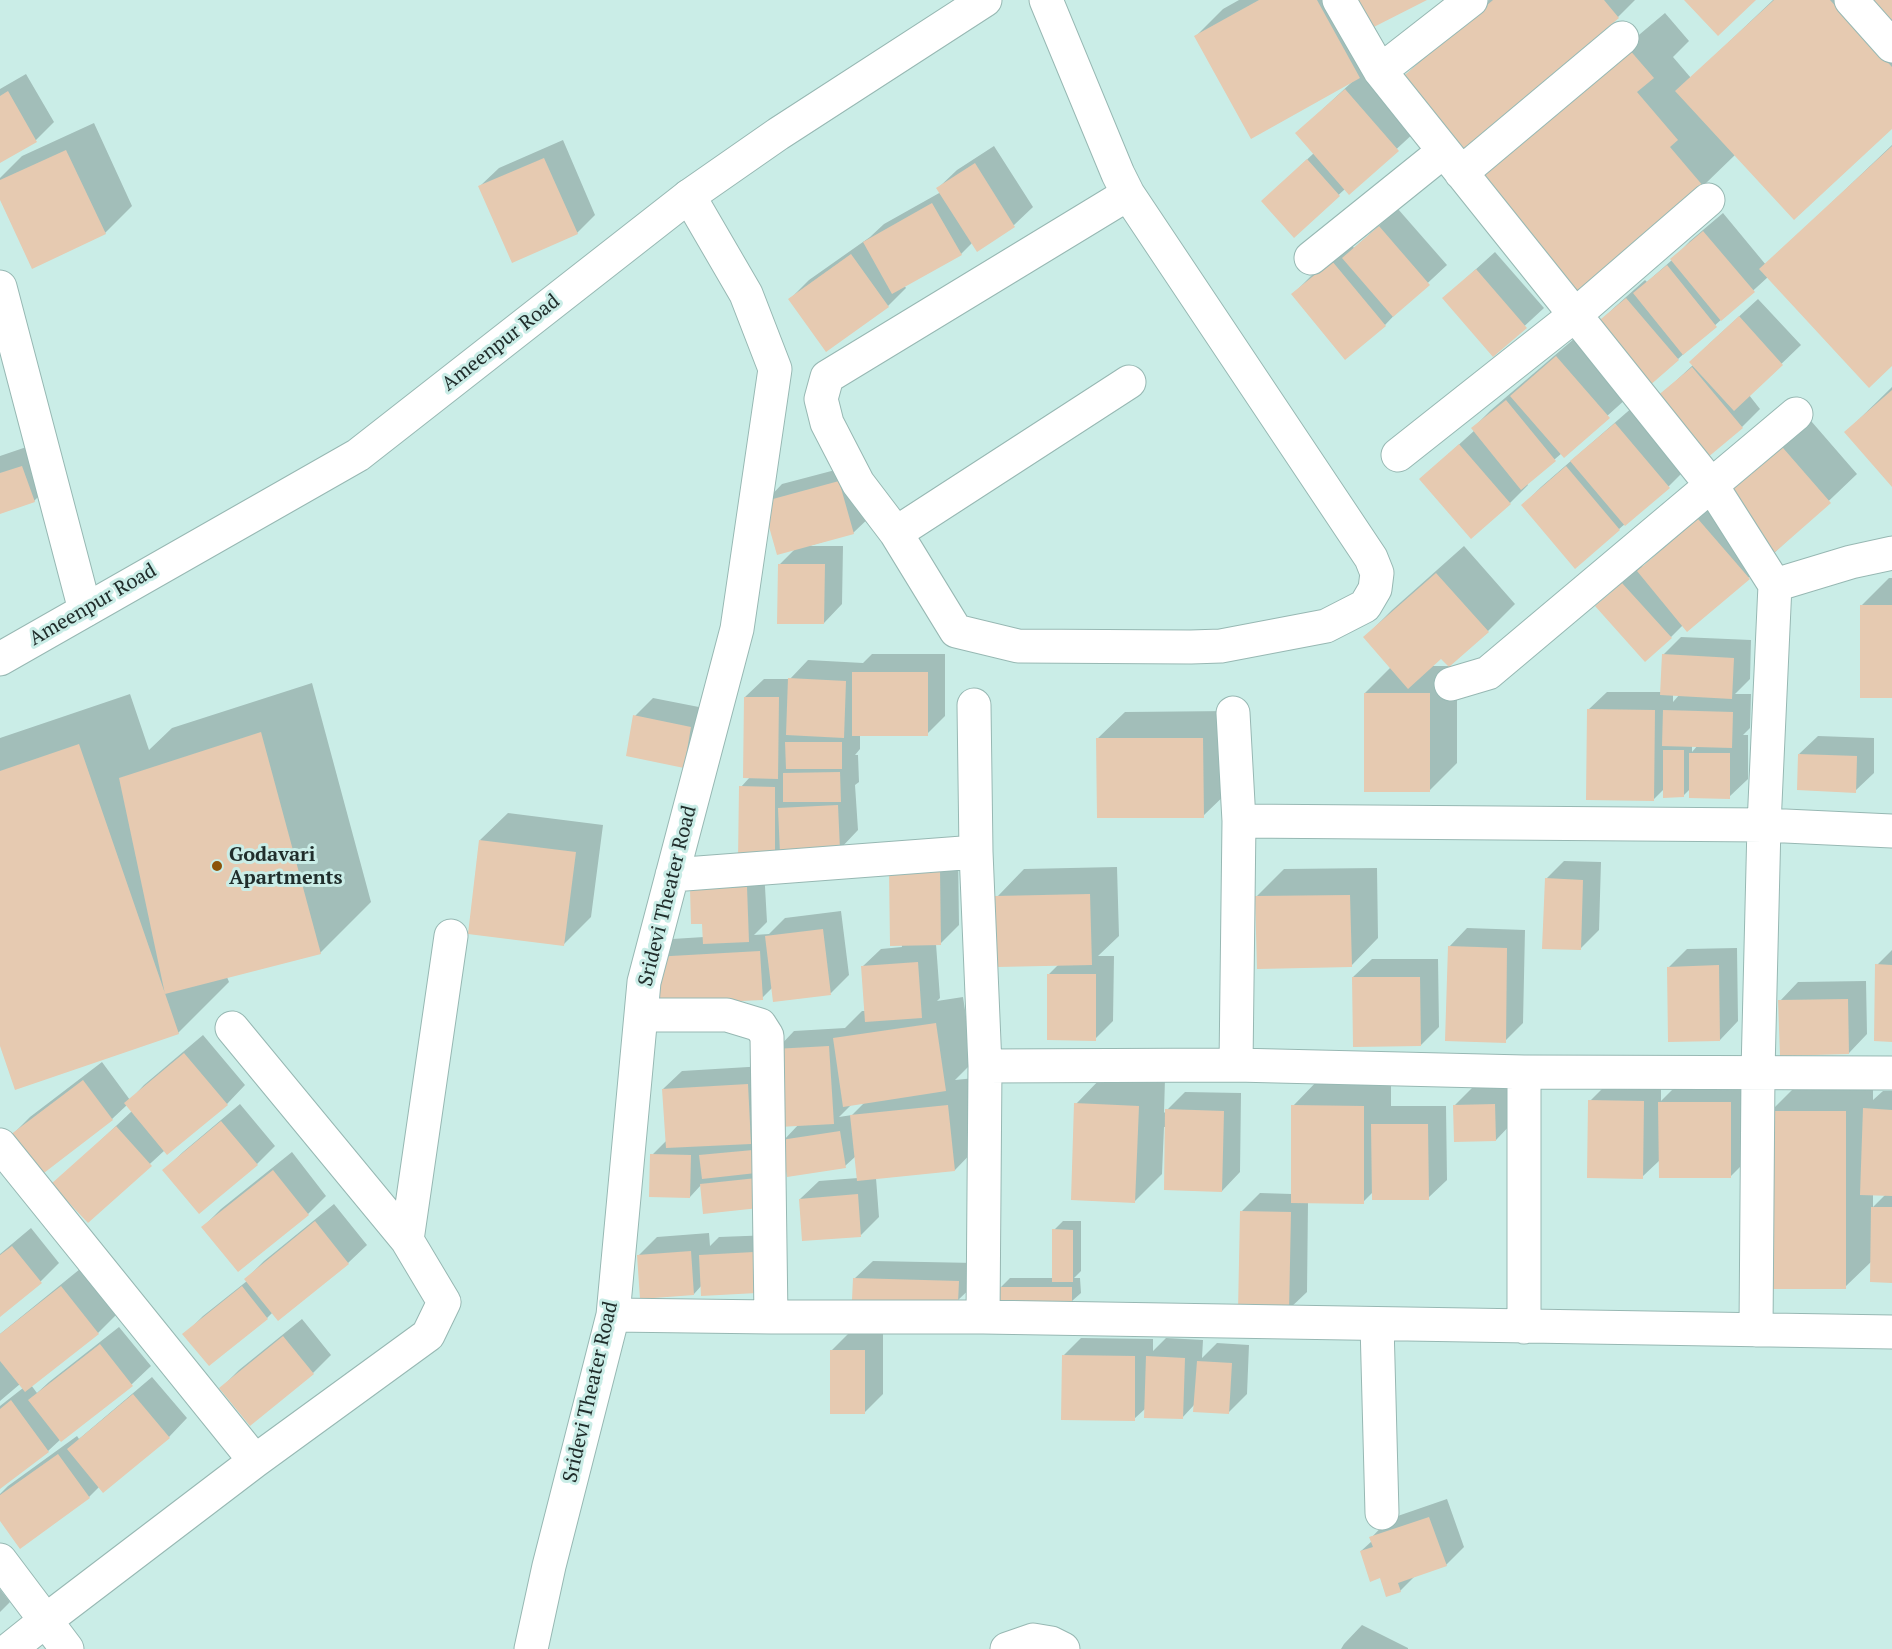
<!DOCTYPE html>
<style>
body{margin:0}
canvas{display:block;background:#caede7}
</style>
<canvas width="1892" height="1649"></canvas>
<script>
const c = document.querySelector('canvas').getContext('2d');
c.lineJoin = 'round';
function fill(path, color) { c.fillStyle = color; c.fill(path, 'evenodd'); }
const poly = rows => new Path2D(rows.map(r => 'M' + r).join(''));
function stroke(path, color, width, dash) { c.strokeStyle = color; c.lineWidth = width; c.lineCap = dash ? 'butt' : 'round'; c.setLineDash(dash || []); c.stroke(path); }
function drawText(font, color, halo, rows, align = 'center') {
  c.font = font + ' "PT Serif",serif'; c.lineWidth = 6; c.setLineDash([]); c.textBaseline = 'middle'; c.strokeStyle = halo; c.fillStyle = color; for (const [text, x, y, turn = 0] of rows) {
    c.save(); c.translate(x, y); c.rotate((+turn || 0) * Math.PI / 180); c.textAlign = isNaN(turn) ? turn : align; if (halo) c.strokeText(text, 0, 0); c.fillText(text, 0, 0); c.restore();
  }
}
fill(poly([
 [1239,0,1424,0,1374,26,1387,49,1416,131,1349,193,1345,189,1294,236,1263,201,1314,153,1297,133,1352,82,1196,36,1223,9],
 [1489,0,1635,0,1618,17,1402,79,1438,43],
 [1773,0,1892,0,1892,127,1736,154,1703,186,1514,140,1665,13,1689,41,1673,57,1691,78],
 [26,74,54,122,36,140,0,161,0,89],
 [94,123,132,206,105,233,0,196,0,178,22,156],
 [563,140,595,215,577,233,480,186,499,168],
 [1892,145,1892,364,1768,277,1678,359,1597,324,1616,306,1645,280,1647,282,1672,260,1690,241,1723,213,1766,265],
 [994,146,1033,207,1014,225,977,249,973,242,961,254,904,285,906,288,888,306,790,299,809,280,870,237,884,224,941,192,938,188,957,170],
 [1398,209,1447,265,1403,306,1385,325,1293,294,1311,276,1351,244,1354,248],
 [1495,252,1544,308,1493,355,1444,298],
 [1758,299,1801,345,1749,395,1760,409,1742,427,1652,403,1693,365,1709,344],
 [1575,338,1627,398,1564,455,1562,453,1527,483,1528,485,1510,503,1471,537,1421,479,1475,430,1473,428,1491,410],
 [1892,387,1892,485,1846,432],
 [1634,406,1687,468,1669,486,1575,567,1523,505,1541,487],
 [1805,414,1857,474,1749,577,1687,630,1683,625,1671,637,1597,606,1641,565,1643,567],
 [50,439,62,473,34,501,0,512,0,456],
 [858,464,872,515,853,533,809,546,843,546,842,604,824,623,780,564,795,549,764,503,782,484],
 [1464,546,1515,604,1488,631,1442,657,1432,666,1457,666,1457,763,1429,791,1365,693,1391,667,1365,637,1392,610],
 [1889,578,1892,578,1892,697,1861,606],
 [1681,637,1751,640,1750,679,1735,694,1751,694,1750,728,1743,735,1748,735,1748,779,1729,797,1690,789,1683,796,1664,789,1654,799,1588,710,1607,692,1662,692,1663,655],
 [1673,694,1680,694,1673,702],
 [1692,745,1698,745,1692,752],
 [872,654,945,654,945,716,927,734,860,735,860,749,855,755,858,755,859,782,855,785,858,830,840,849,774,859,741,787,750,777,745,697,764,679,790,679,808,660,863,663],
 [312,683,371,902,320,953,227,977,229,982,178,1033,0,1042,0,738,130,694,149,750,172,728],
 [653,698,709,709,683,766,635,716],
 [1230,711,1231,789,1203,816,1097,739,1125,712],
 [1818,736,1874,738,1874,773,1855,791,1799,754],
 [508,813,603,825,591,917,564,944,480,840],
 [958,852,959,925,940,944,936,944,940,998,937,1001,963,997,973,1062,955,1080,975,1078,982,1142,955,1170,876,1178,879,1217,861,1235,800,1199,819,1181,858,1178,856,1156,845,1166,783,1141,799,1124,776,1050,794,1031,845,1028,862,1011,866,1011,862,967,881,949,902,947,890,871],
 [865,1102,852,1115,839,1117,852,1104],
 [1564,861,1601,862,1599,930,1580,949,1546,879],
 [1117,867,1119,936,1098,956,1114,956,1113,1021,1095,1039,1049,974,1059,964,997,897,1024,869],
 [1377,868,1378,938,1351,966,1257,896,1284,869],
 [764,869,767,922,754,935,769,934,785,918,841,911,849,975,831,993,773,987,762,998,654,958,672,939,704,937,704,922,691,890],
 [1467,928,1525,930,1523,1023,1505,1041,1449,947],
 [1737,948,1738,1021,1720,1040,1669,967,1687,949],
 [1892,950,1892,1040,1877,965],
 [1372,959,1438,959,1439,1027,1421,1045,1353,977],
 [1866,981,1867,1034,1849,1053,1780,1001,1798,982],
 [203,1035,245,1085,227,1104,165,1150,88,1221,54,1184,132,1111,127,1105,112,1119,12,1135,30,1117,102,1062,130,1100,144,1085],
 [765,1066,769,1124,750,1143,762,1142,777,1188,701,1185,690,1197,652,1155,667,1140,663,1089,682,1071],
 [1103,1076,1165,1079,1164,1113,1185,1092,1241,1093,1240,1172,1222,1191,1166,1127,1164,1127,1162,1174,1134,1202,1076,1104],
 [1320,1078,1391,1079,1391,1106,1446,1106,1447,1180,1428,1198,1373,1192,1363,1202,1308,1202,1307,1292,1288,1310,1242,1211,1260,1193,1292,1194,1293,1106],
 [1608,1083,1661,1084,1661,1101,1678,1084,1749,1084,1749,1158,1730,1177,1660,1160,1642,1177,1590,1101],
 [1798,1084,1873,1084,1873,1100,1883,1091,1892,1091,1892,1281,1872,1261,1845,1287,1770,1112],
 [1873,1194,1885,1195,1873,1207],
 [1473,1087,1513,1087,1514,1121,1496,1140,1454,1106],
 [240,1104,275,1146,257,1164,164,1170,183,1152],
 [292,1152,326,1196,308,1214,203,1227,221,1209],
 [334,1204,367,1245,348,1263,273,1312,267,1318,185,1334,203,1316,247,1281,246,1279,264,1261],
 [1063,1221,1081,1221,1081,1271,1074,1278,1080,1278,1081,1293,1072,1301,1001,1287,1010,1278,1054,1278,1054,1230],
 [31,1228,59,1263,41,1281,0,1315,0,1254],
 [709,1233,710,1246,719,1237,772,1235,775,1273,702,1285,694,1294,639,1255,657,1237],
 [873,1261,976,1263,976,1283,957,1301,854,1279],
 [80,1269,116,1315,98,1333,31,1385,37,1393,49,1382,119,1327,151,1366,132,1384,62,1440,61,1439,48,1451,0,1487,0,1406,23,1388,20,1384,0,1401,0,1334],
 [302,1319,331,1355,313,1373,250,1424,221,1388,239,1370],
 [883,1332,883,1394,864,1413,831,1351,849,1333],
 [1081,1338,1153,1339,1153,1351,1166,1338,1203,1340,1202,1358,1217,1343,1249,1345,1247,1394,1228,1413,1195,1404,1182,1418,1146,1408,1134,1419,1063,1356],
 [152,1377,187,1418,169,1437,100,1486,89,1497,0,1519,0,1494,8,1486,77,1436,79,1439],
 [1447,1499,1464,1547,1446,1565,1416,1575,1400,1591,1381,1577,1361,1551,1372,1541,1371,1538,1389,1519],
 [0,1589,10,1602,0,1612],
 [1362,1625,1408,1648,1408,1649,1341,1649,1344,1644]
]), '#0003');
fill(poly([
 [1259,0,1317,0,1360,78,1251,139,1194,36],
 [1347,0,1427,0,1364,32],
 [1493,0,1604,0,1619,18,1461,151,1400,79],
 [1684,0,1756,0,1718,36],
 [1774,0,1830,0,1892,67,1892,129,1794,220,1675,91],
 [1865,0,1892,0,1892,29],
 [1628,48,1654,78,1637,92,1678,140,1670,147,1704,187,1576,296,1476,176],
 [1345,89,1399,151,1349,195,1295,133],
 [8,91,37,142,0,163,0,96],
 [1892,146,1892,366,1869,388,1759,269],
 [66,150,106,234,32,269,0,200,0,180],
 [544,158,578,234,512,263,478,186],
 [1307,159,1340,196,1294,238,1261,201],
 [975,163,1015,227,977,252,936,188],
 [932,203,962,255,892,294,863,242],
 [1379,226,1430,285,1393,317,1342,258],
 [1703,231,1755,292,1721,321,1670,259],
 [851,254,889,307,826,352,788,299],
 [1332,261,1386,326,1345,360,1291,294],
 [1667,265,1717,327,1683,355,1633,293],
 [1476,269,1527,328,1493,357,1442,298],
 [1626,298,1679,360,1648,387,1595,324],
 [1739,316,1783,365,1734,411,1689,362],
 [1556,356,1610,418,1564,458,1510,396],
 [1692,367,1743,428,1701,463,1650,402],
 [1892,390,1892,487,1844,432],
 [1506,400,1556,461,1521,490,1471,428],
 [1615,423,1670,488,1625,526,1570,461],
 [1777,441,1831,503,1774,553,1720,491],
 [1459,444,1511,504,1471,539,1419,479],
 [22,466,35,502,0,514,0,473],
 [1566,466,1620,530,1575,569,1521,505],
 [839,481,854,534,777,555,762,502],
 [1698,519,1750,579,1687,632,1637,571],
 [778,564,825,564,824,624,777,624],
 [1436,573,1489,632,1449,667,1441,659,1408,689,1363,637],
 [1622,583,1672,638,1645,662,1595,606],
 [1860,605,1892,605,1892,698,1860,698],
 [1662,654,1734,658,1732,699,1660,695],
 [852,672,928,672,928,736,852,736],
 [788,678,846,681,844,738,786,735],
 [1364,693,1430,693,1430,792,1364,792],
 [744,697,779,697,778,779,743,778],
 [1587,709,1655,710,1654,801,1586,800],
 [1663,710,1733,712,1732,748,1662,746],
 [633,715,691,727,684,768,626,756],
 [261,732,321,954,165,994,119,778],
 [1096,738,1203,738,1204,818,1097,818],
 [785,742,842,742,842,769,786,769],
 [79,744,179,1034,15,1090,0,1046,0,771],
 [1663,750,1684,750,1684,797,1663,798],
 [1689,753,1730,753,1730,799,1689,798],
 [1798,754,1857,756,1856,793,1797,790],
 [840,772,841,802,783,802,783,773],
 [739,786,775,787,775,861,738,860],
 [838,805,840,850,780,854,778,808],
 [479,840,576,852,564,946,468,934],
 [889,870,940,870,941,945,890,946],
 [1545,878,1583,880,1581,950,1542,949],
 [747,887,749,942,703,944,702,924,691,924,690,889],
 [1090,894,1092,965,997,967,995,896],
 [1350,895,1352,967,1257,969,1255,896],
 [823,929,831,995,773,1002,765,936],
 [1448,946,1507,948,1506,1043,1445,1041],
 [760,951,763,1000,655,1005,653,957],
 [918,962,922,1018,865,1022,861,966],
 [1875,964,1892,965,1892,1042,1874,1041],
 [1719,965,1720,1041,1668,1042,1667,967],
 [1047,974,1096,974,1096,1041,1047,1040],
 [1352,977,1420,977,1421,1046,1353,1047],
 [1848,999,1849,1054,1780,1056,1778,1000],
 [936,1023,946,1091,843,1107,833,1038],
 [829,1046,834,1124,779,1127,774,1049],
 [184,1053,228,1105,167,1155,124,1103],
 [83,1080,113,1120,40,1176,10,1135],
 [748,1084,751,1144,666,1148,662,1089],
 [1588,1100,1644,1101,1643,1179,1587,1178],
 [1658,1102,1731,1102,1731,1178,1659,1178],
 [1074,1103,1139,1106,1135,1203,1071,1200],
 [1495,1104,1496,1141,1454,1142,1453,1105],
 [948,1105,955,1171,857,1181,850,1115],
 [1291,1105,1364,1106,1364,1204,1291,1203],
 [1863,1108,1892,1110,1892,1196,1860,1195],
 [1165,1109,1224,1111,1222,1192,1164,1190],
 [1769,1111,1846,1111,1846,1289,1769,1289],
 [221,1121,258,1165,199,1214,162,1170],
 [1371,1124,1428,1124,1429,1200,1372,1200],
 [116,1126,152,1166,88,1223,51,1184],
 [840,1131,846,1168,787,1177,781,1140],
 [753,1150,756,1173,702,1179,699,1155],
 [650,1154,691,1155,690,1198,649,1197],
 [273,1170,309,1215,238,1272,201,1227],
 [757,1178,759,1208,703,1214,700,1184],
 [858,1194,861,1237,802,1241,799,1199],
 [1871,1207,1892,1207,1892,1283,1870,1282],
 [1240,1211,1291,1212,1289,1312,1238,1311],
 [315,1221,349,1264,278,1321,244,1279],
 [1052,1229,1073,1230,1073,1282,1052,1282],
 [12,1246,42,1283,0,1317,0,1255],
 [691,1251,694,1295,640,1299,637,1255],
 [754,1252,757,1293,701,1296,699,1255],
 [853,1278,959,1281,958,1303,852,1300],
 [61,1286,99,1334,25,1392,0,1361,0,1334],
 [242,1286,268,1319,209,1366,182,1334],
 [999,1287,1072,1287,1072,1303,999,1302],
 [283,1336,314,1374,250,1426,219,1388],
 [100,1344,133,1386,61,1442,28,1400],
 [830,1350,865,1350,865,1414,830,1414],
 [1062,1355,1135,1356,1135,1421,1061,1420],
 [1146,1356,1185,1358,1183,1419,1144,1418],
 [1197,1361,1232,1363,1229,1414,1193,1412],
 [133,1394,170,1438,103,1493,67,1449],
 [11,1400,49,1452,0,1489,0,1409],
 [58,1454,90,1498,20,1549,0,1521,0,1495],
 [1429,1517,1447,1566,1398,1583,1401,1592,1386,1597,1380,1578,1370,1582,1360,1551,1373,1547,1369,1537]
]), '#e6cab1');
const minor = poly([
 [1046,0,1118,174,1128,194,1371,558,1377,573,1375,589,1365,606,1326,626,1221,646,1191,647,1018,646,956,631,896,533,858,483,827,423,821,399,827,377,1128,194],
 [1339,0,1380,71,1712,486,1775,585,1764,825,1758,1072,1756,1330],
 [1851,0,1892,46],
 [1380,71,1471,0],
 [1461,173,1622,38],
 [1311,258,1444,151],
 [0,287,85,610],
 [1398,455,1575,315,1708,200],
 [896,533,1129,382],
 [1775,585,1851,562,1892,553],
 [1451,684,1488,673,1796,414],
 [974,705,976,852,985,1066,983,1317],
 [1233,713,1239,821],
 [672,875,976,852],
 [641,1015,727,1015,760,1025,767,1036,771,1317],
 [1236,1065,1239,821,1764,825,1892,831],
 [985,1066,1236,1065,1524,1072,1892,1073],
 [0,1145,255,1461],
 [407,1240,451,936],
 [613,1315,771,1317,983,1317,1892,1332],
 [1377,1324,1382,1513],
 [1524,1327,1524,1072],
 [0,1560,67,1649],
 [10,1649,45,1621,255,1461,428,1335,444,1302,407,1240,232,1028],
 [531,1649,549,1566,613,1315,644,982,737,629,775,369,746,294,689,196],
 [1007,1649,1033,1640,1051,1643,1063,1649]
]);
const tertiary = poly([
 [0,659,358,455,689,196,778,134,985,0]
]);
stroke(minor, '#97b8b3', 35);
stroke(tertiary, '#97b8b3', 35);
stroke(minor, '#fff', 33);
stroke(tertiary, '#fff', 33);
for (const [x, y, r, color] of [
 [217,866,6,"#8c530a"]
]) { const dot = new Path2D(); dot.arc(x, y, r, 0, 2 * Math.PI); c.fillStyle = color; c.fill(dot); stroke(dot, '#caede7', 2); }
drawText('20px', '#202d2b', '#caede7', [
 ["Ameenpur Road",501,343,-38],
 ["Ameenpur Road",93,605,-30],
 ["Sridevi Theater Road",668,896,-76],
 ["Sridevi Theater Road",591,1392,-77]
]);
drawText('bold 20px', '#202d2b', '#caede7', [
 ["Godavari",229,855],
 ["Apartments",229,878]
], 'left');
</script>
